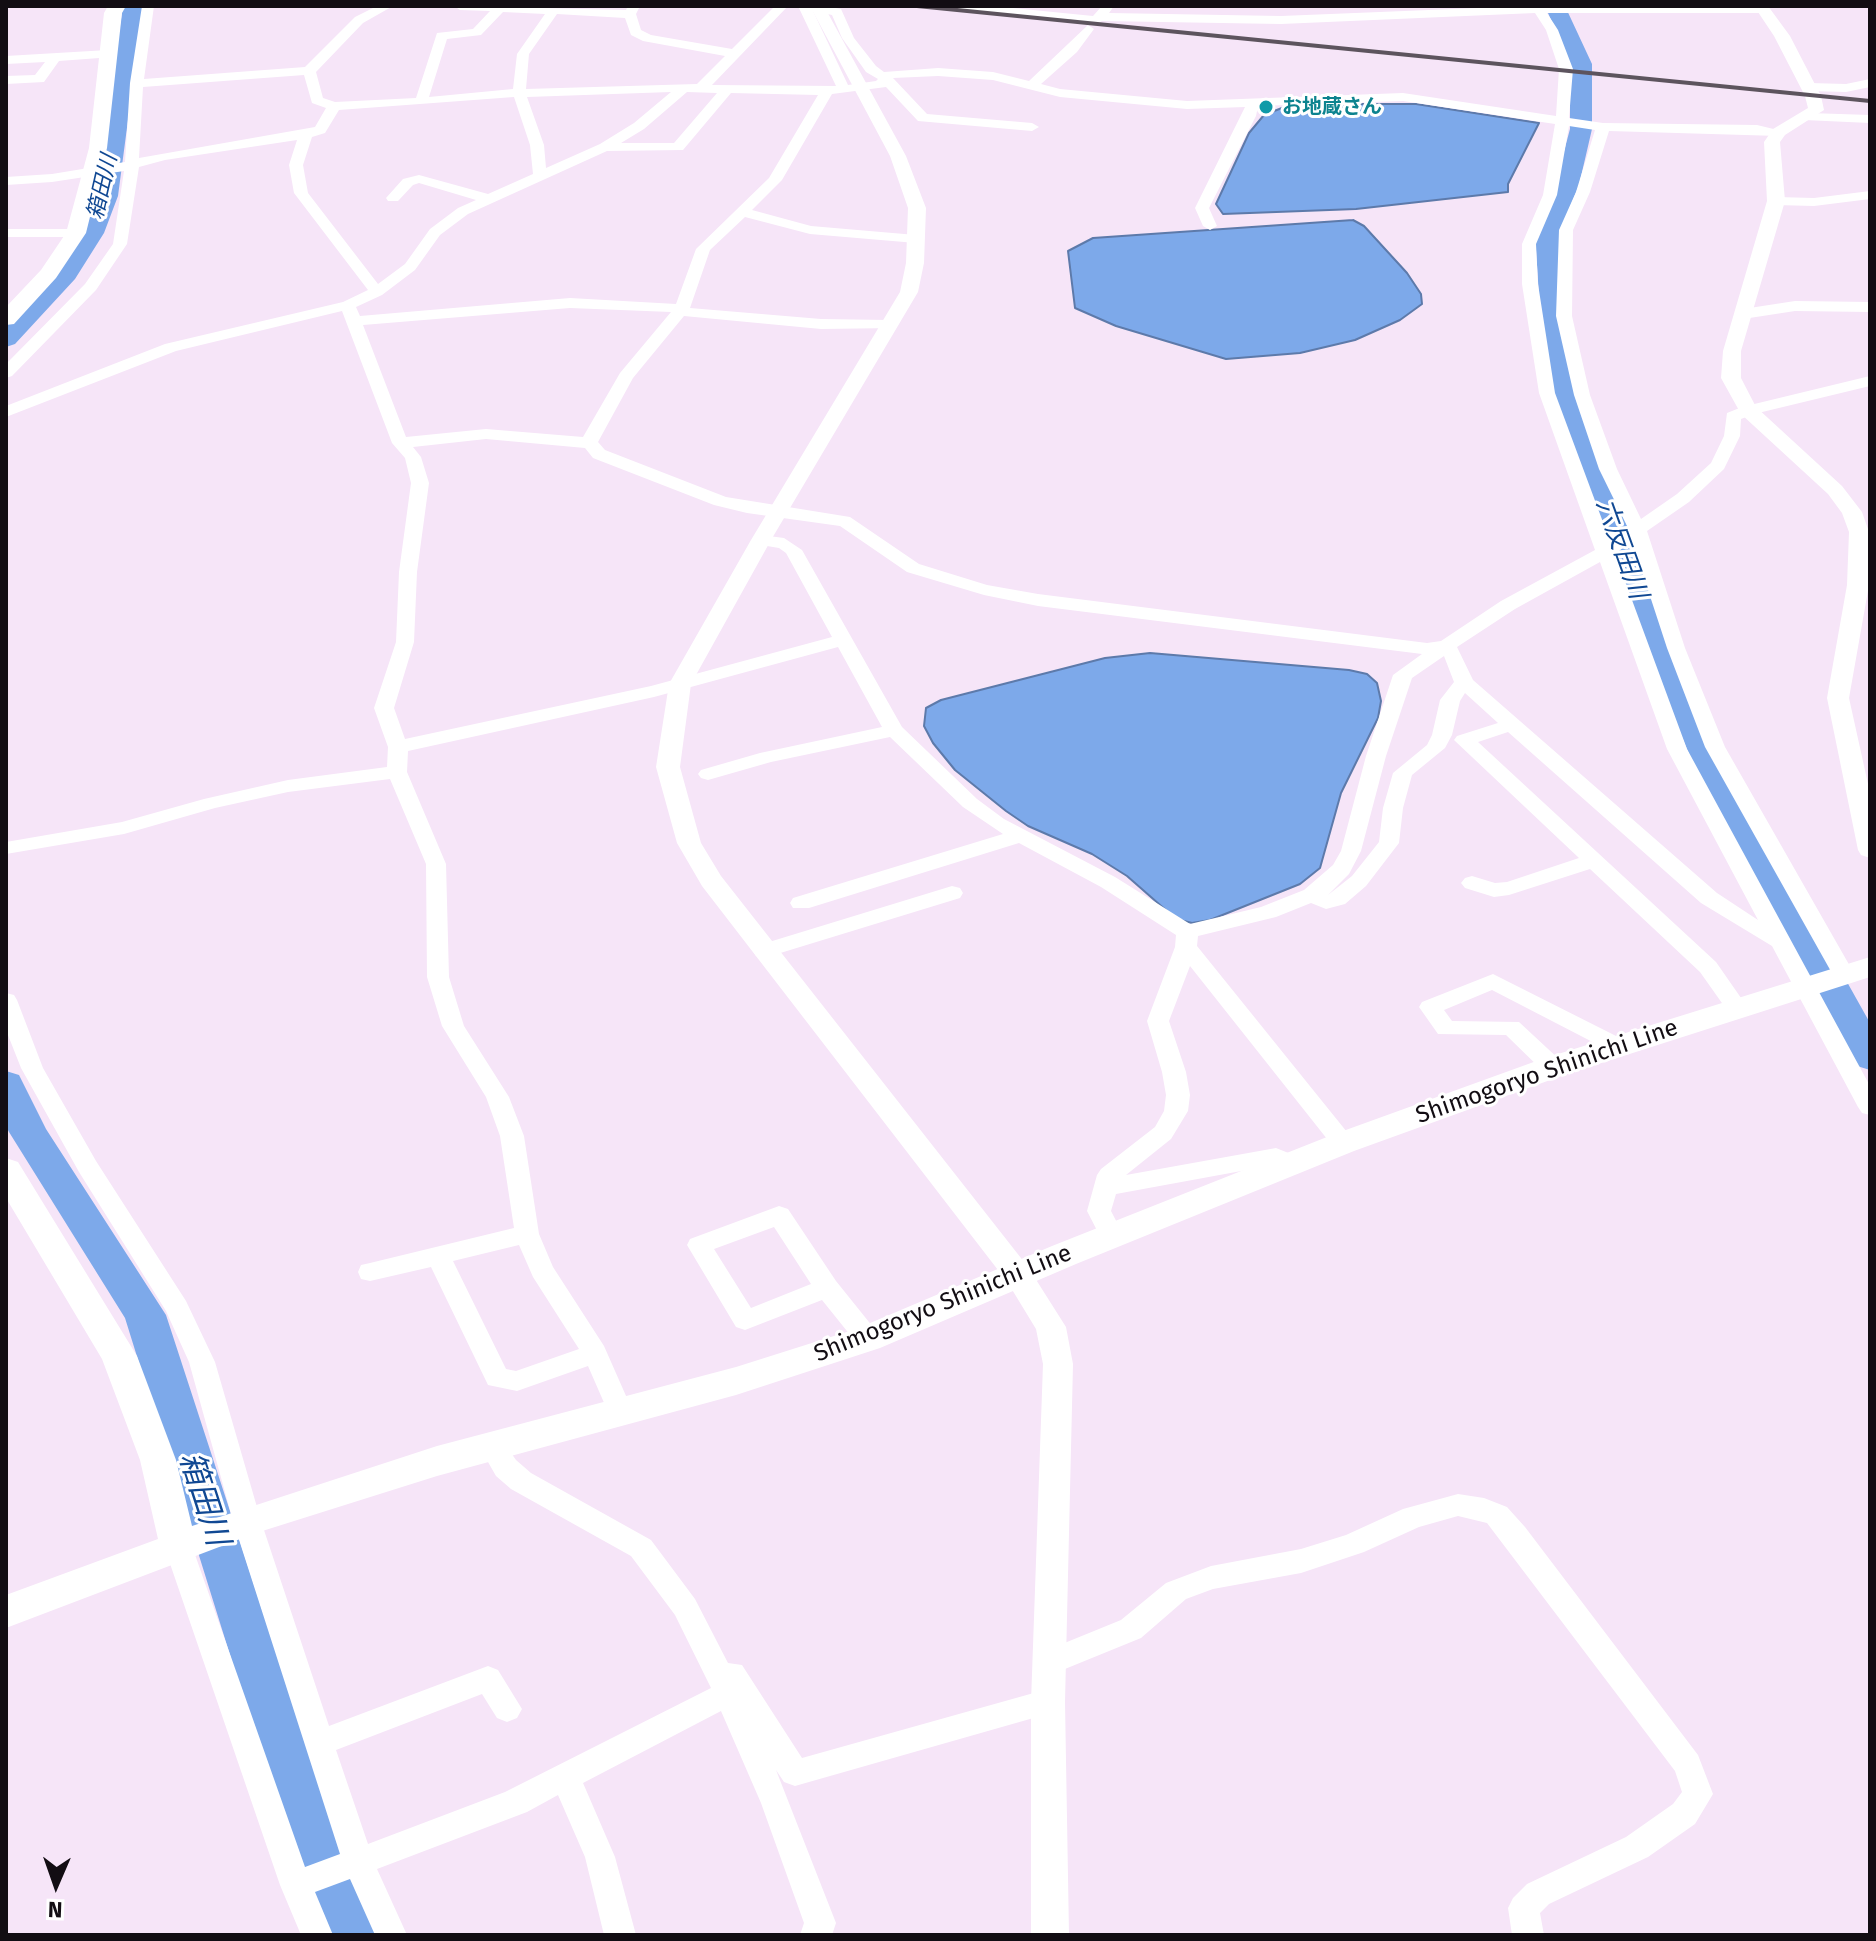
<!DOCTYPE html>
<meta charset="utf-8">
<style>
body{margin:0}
#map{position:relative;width:1876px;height:1941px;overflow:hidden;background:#f6e5f8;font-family:"Fira Sans",sans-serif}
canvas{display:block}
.frame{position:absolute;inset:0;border:8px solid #120d13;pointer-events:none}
.north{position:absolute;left:16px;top:1845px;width:80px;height:80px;-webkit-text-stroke:6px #fff;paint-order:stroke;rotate:182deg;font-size:22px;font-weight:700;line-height:32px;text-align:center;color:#120d13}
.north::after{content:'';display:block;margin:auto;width:28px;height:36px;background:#120d13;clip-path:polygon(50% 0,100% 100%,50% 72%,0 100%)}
</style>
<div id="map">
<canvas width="1876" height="1941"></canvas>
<div class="frame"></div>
<div class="north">N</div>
</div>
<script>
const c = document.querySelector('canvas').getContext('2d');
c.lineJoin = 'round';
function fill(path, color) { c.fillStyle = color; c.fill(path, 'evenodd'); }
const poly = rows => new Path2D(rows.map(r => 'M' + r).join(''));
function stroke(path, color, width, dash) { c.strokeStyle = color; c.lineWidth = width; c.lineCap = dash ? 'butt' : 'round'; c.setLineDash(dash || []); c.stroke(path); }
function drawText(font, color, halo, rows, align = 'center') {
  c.font = font + ' "Fira Sans","Noto Sans JP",sans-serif'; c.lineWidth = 6; c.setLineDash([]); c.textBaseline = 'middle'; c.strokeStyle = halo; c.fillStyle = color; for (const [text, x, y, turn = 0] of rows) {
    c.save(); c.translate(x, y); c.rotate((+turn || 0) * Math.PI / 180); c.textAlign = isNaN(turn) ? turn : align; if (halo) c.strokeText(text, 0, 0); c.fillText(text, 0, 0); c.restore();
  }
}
const water = poly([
 [1308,104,1416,104,1539,123,1508,184,1508,192,1356,209,1223,214,1216,204,1249,133,1264,115,1287,106,1308,104],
 [1353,220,1364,226,1407,273,1421,294,1422,304,1400,320,1355,340,1300,353,1226,359,1116,326,1075,308,1068,251,1093,238,1353,220],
 [1150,653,1349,670,1367,674,1377,683,1381,701,1378,718,1341,793,1320,868,1300,884,1210,920,1192,923,1176,919,1127,876,1092,854,1028,826,1006,811,955,770,933,743,924,726,926,708,941,700,1105,658,1150,653]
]);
fill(water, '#7da9ea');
stroke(water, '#5d7aaa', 2);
fill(poly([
 [123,6,143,6,118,196,104,233,75,279,15,344,6,347,6,324,56,270,80,233,94,196,123,6],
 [1545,6,1565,6,1592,64,1592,129,1579,185,1559,234,1570,374,1659,610,1726,766,1870,1023,1870,1070,1857,1066,1851,1057,1694,766,1629,610,1544,374,1535,234,1555,185,1570,129,1570,64,1545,6],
 [6,1071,19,1075,46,1129,166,1315,341,1851,381,1935,329,1935,292,1854,125,1318,9,1132,6,1126,6,1071]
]), '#7da9ea');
fill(poly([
 [142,6,154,6,144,79,305,67,355,17,377,6,393,6,363,23,316,72,323,98,335,102,416,98,437,33,473,29,490,11,460,10,454,6,626,10,628,6,640,6,636,14,641,30,651,35,732,49,775,6,788,6,712,85,836,86,798,6,825,6,841,9,854,38,876,66,884,72,938,68,993,72,1029,81,1088,25,1094,29,1077,52,1041,84,1060,89,1187,101,1403,93,1556,116,1559,69,1546,30,1535,13,1281,24,1102,21,1096,24,955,10,949,6,993,6,1093,16,1102,6,1114,6,1109,13,1281,16,1528,6,1767,6,1767,12,1763,13,1547,13,1558,30,1573,69,1569,118,1603,123,1757,125,1786,132,1779,136,1609,131,1590,192,1573,230,1572,316,1590,395,1617,469,1641,519,1677,494,1711,463,1724,436,1727,413,1742,407,1870,376,1870,386,1754,414,1741,419,1740,436,1724,469,1689,502,1647,531,1685,648,1725,747,1855,975,1852,980,1844,982,1836,980,1833,975,1705,747,1667,648,1632,541,1615,554,1687,749,1870,1086,1870,1115,1862,1113,1858,1107,1772,946,1701,903,1508,732,1478,742,1716,962,1748,1008,1745,1013,1729,1013,1700,972,1590,869,1509,895,1494,897,1465,888,1461,883,1465,878,1472,876,1495,883,1507,882,1579,858,1454,740,1457,736,1498,723,1465,693,1460,701,1452,735,1445,748,1412,775,1403,808,1399,843,1366,886,1345,904,1326,909,1311,903,1276,917,1198,936,1197,946,1351,1137,1355,1143,1351,1149,1343,1151,1335,1149,1190,966,1169,1021,1186,1072,1190,1095,1188,1111,1171,1139,1126,1175,1276,1148,1301,1158,1305,1164,1301,1170,1293,1173,1274,1165,1116,1194,1111,1211,1125,1238,1122,1244,1113,1247,1104,1244,1087,1211,1097,1175,1101,1169,1155,1127,1164,1111,1166,1095,1162,1072,1147,1021,1175,947,1176,935,1101,887,1019,843,809,908,793,908,790,903,793,898,1003,834,963,807,890,737,771,762,708,780,701,778,698,774,701,770,760,753,882,727,838,647,654,697,408,751,407,772,446,864,449,977,464,1026,509,1097,524,1136,539,1234,553,1267,604,1346,634,1414,630,1421,621,1424,612,1421,588,1366,517,1391,488,1385,431,1267,370,1281,361,1279,358,1272,361,1265,370,1263,514,1228,500,1136,486,1097,442,1026,427,977,426,864,390,779,288,792,215,808,124,834,6,854,6,842,122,822,204,799,288,780,387,767,388,747,374,708,396,642,399,572,411,483,405,458,392,443,342,311,176,351,6,417,6,406,165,344,343,302,368,290,294,193,289,165,297,140,165,160,139,167,127,244,96,290,12,376,6,378,6,364,85,284,113,244,124,171,52,182,6,185,6,177,52,174,125,162,130,83,142,6],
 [813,11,832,15,842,38,866,72,878,79,876,81,848,85,813,11],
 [503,12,545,14,517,54,513,89,429,97,447,39,481,35,503,12],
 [557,14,625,18,631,35,643,41,725,56,697,84,526,89,529,54,557,14],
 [304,75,312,103,326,108,315,127,139,158,143,87,304,75],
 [938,76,993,80,1060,97,1187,109,1245,107,1195,208,1203,226,1210,230,1217,226,1209,208,1256,116,1258,106,1403,101,1555,124,1543,195,1522,244,1522,284,1539,393,1595,550,1501,601,1441,641,1427,643,1038,594,987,585,919,564,850,517,726,497,605,450,598,442,633,378,684,316,821,329,895,328,895,322,889,320,821,319,690,308,710,250,745,217,810,234,916,243,923,239,916,235,811,226,752,210,782,180,832,94,886,87,918,121,1032,131,1039,127,1032,123,927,114,893,78,938,76],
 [671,92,634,123,600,144,546,168,544,145,527,97,671,92],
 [687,92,717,93,674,143,621,143,644,129,687,92],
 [731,93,818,95,769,178,696,249,676,304,570,298,360,316,356,307,382,295,415,270,440,235,468,214,607,151,683,150,731,93],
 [514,97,530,145,533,174,488,194,419,175,403,179,386,198,388,201,398,201,413,185,419,183,476,200,458,208,430,229,405,264,378,284,308,193,303,165,312,137,325,133,339,110,514,97],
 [1569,126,1595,130,1576,192,1559,230,1556,316,1574,395,1599,469,1628,528,1610,541,1555,393,1538,284,1536,244,1557,195,1569,126],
 [570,308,671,312,620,373,583,437,486,429,406,437,363,325,570,308],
 [486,439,585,448,593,458,714,505,747,513,840,526,907,572,984,595,1038,606,1422,654,1393,675,1366,756,1341,851,1333,865,1304,890,1261,907,1190,924,1115,877,1004,819,977,799,902,727,802,550,784,538,761,535,752,540,755,544,779,548,786,553,832,637,651,686,405,739,394,708,414,642,417,572,429,483,421,457,413,447,486,439],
 [1600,562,1667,749,1758,920,1717,893,1473,680,1457,647,1515,609,1600,562],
 [1444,656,1454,682,1440,700,1432,735,1427,745,1393,773,1383,808,1379,842,1352,876,1328,895,1349,874,1361,851,1386,756,1412,678,1444,656],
 [519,1245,533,1277,579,1349,516,1371,506,1369,453,1261,519,1245],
 [108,50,113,51,113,57,59,61,44,82,6,84,6,76,35,75,45,62,6,64,6,56,108,50],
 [1870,79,1870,87,1846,92,1809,91,1802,87,1809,83,1846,84,1870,79],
 [1809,113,1870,115,1870,123,1804,120,1802,117,1809,113],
 [1870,191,1870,199,1814,206,1776,205,1769,201,1776,197,1814,198,1870,191],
 [6,229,76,229,83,233,76,237,6,237,6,229],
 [1795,301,1870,302,1870,312,1795,311,1743,319,1735,314,1743,309,1795,301],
 [952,886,960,888,963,893,960,898,764,958,756,956,753,951,756,946,952,886],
 [1493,974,1626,1041,1629,1046,1626,1051,1618,1054,1610,1051,1492,990,1444,1010,1452,1021,1519,1022,1561,1061,1564,1067,1561,1073,1545,1073,1506,1035,1438,1034,1419,1007,1422,1002,1493,974],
 [6,993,14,995,17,1000,43,1068,96,1161,186,1301,215,1362,261,1521,329,1726,488,1666,498,1670,522,1709,517,1718,507,1722,497,1718,482,1694,336,1750,368,1844,505,1792,711,1688,675,1615,631,1556,511,1489,496,1476,480,1448,484,1440,493,1437,502,1440,516,1460,531,1473,651,1540,695,1599,728,1663,742,1665,802,1758,1048,1689,1058,1693,1063,1702,1058,1711,795,1786,784,1782,776,1770,836,1923,832,1935,800,1935,804,1923,761,1803,721,1711,583,1783,615,1857,636,1935,604,1935,585,1857,558,1795,527,1812,377,1869,407,1935,375,1935,350,1879,315,1892,333,1935,301,1935,280,1885,165,1549,169,1541,179,1538,189,1541,193,1549,305,1867,340,1854,233,1521,189,1362,166,1311,79,1172,21,1068,6,1030,6,993],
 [779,1206,788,1209,836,1281,877,1332,881,1339,877,1346,868,1349,859,1346,822,1300,745,1330,736,1327,687,1245,690,1239,779,1206],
 [774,1227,811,1284,751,1308,714,1249,774,1227],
 [1458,1494,1484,1498,1507,1507,1525,1527,1698,1755,1713,1794,1695,1824,1648,1857,1549,1904,1540,1913,1544,1935,1512,1935,1508,1908,1513,1898,1527,1884,1626,1837,1673,1804,1682,1792,1675,1771,1487,1523,1458,1516,1419,1527,1364,1552,1301,1573,1213,1589,1186,1599,1141,1638,1060,1671,1050,1674,1040,1671,1036,1662,1040,1653,1121,1620,1166,1583,1211,1566,1301,1549,1346,1535,1403,1509,1458,1494]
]), '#fff');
fill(poly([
 [810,6,824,6,906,156,926,208,924,263,918,292,771,540,691,684,680,767,701,843,721,876,1028,1267,1066,1327,1073,1364,1065,1702,1069,1935,1031,1935,1031,1702,1043,1364,1036,1329,1008,1283,702,886,677,843,656,767,669,684,751,540,900,292,906,263,908,208,890,156,810,6],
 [1754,6,1768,6,1790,36,1821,96,1824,110,1785,135,1780,142,1785,201,1741,351,1741,378,1756,407,1842,486,1862,512,1869,532,1869,585,1849,698,1870,793,1870,858,1861,855,1858,850,1827,698,1847,585,1849,532,1842,513,1828,494,1741,414,1721,378,1723,351,1767,201,1764,142,1773,129,1808,108,1805,96,1774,36,1754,6]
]), '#fff');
fill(poly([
 [108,6,126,6,122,13,107,148,86,233,56,278,14,324,6,325,6,307,41,270,66,233,89,148,104,13,108,6],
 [1870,957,1870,977,1564,1075,1354,1151,1076,1264,880,1348,736,1395,437,1476,256,1533,6,1628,6,1595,158,1539,140,1460,102,1359,6,1198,6,1158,18,1162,137,1356,176,1460,192,1526,437,1446,736,1367,856,1329,1052,1246,1332,1135,1542,1059,1870,957]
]), '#fff');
stroke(poly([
 [917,6,1870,101]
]), '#5d545e', 4);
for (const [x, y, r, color] of [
 [1266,107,8,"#0f9aa8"]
]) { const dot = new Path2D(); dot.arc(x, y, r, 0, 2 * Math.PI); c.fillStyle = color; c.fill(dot); stroke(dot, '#fff', 3); }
drawText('bold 20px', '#0d838f', '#fff', [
 ["お地蔵さん",1282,107]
], 'left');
drawText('italic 22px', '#104893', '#fff', [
 ["箱田川",103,187,-77]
]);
drawText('24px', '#120d13', '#fff', [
 ["Shimogoryo Shinichi Line",1547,1072,-19],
 ["Shimogoryo Shinichi Line",943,1304,-22]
]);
drawText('italic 26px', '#104893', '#fff', [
 ["六反田川",1621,549,70]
]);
drawText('italic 32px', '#104893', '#fff', [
 ["箱田川",203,1499,72]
]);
</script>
